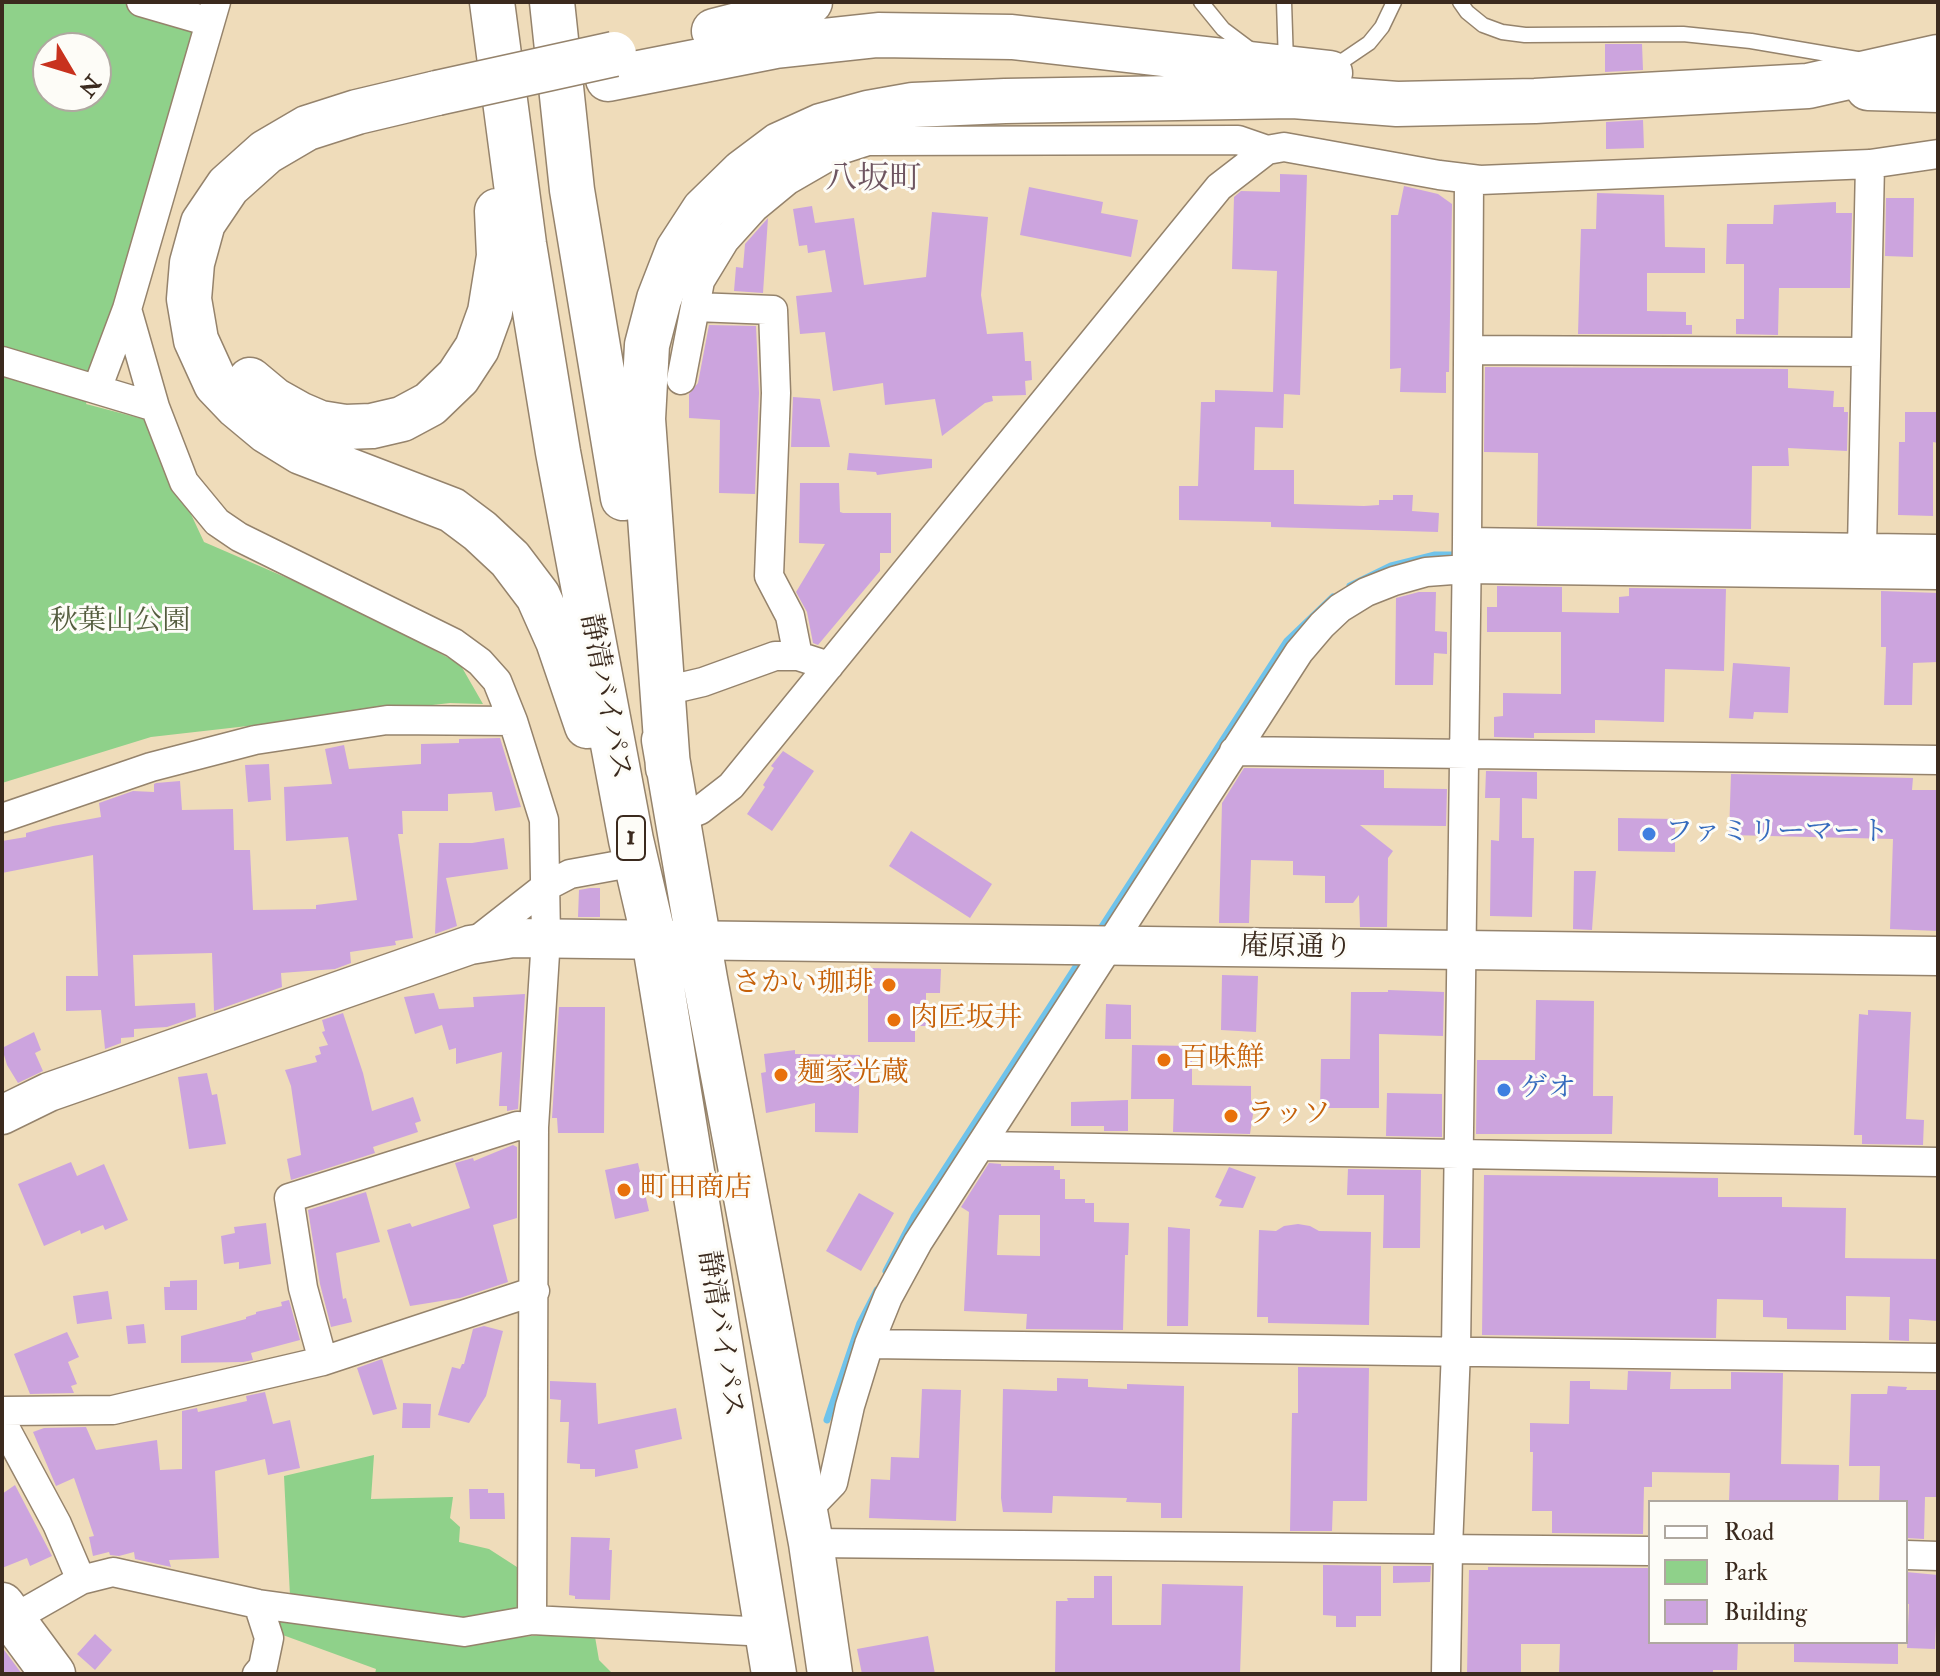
<!DOCTYPE html>
<meta charset="utf-8">
<style>
body{margin:0}
#map{position:relative;width:1940px;height:1676px;overflow:hidden;background:#efdcba;font-family:"IM FELL Double Pica",serif}
canvas{display:block}
.frame{position:absolute;inset:0;border:4px solid #3b2a1e;pointer-events:none}
.legend{position:absolute;left:1648px;top:1500px;width:260px;height:144px;box-sizing:border-box;background:#fdfcf7;border:2px solid #afa8a0;margin:0;padding:10px 14px;list-style:none;font-size:24px;color:#3b2a1e}
.legend li{display:flex;align-items:center;gap:16px;height:40px}
.legend b{width:40px;border:2px solid #afa8a0}
.north{position:absolute;left:32px;top:32px;width:80px;height:80px;box-sizing:border-box;background:#fdfcf7;border:2px solid #afa8a0;border-radius:50%;rotate:128deg;font-size:22px;font-weight:700;line-height:32px;text-align:center;color:#3b2a1e}
.north::after{content:'';display:block;margin:auto;width:28px;height:36px;background:#c8321e;clip-path:polygon(50% 0,100% 100%,50% 72%,0 100%)}
</style>
<div id="map">
<canvas width="1940" height="1676"></canvas>
<div class="frame"></div>
<ul class="legend">
<li><b style="height:10px;background:#fff"></b>Road</li>
<li><b style="height:22px;background:#8fd18a"></b>Park</li>
<li><b style="height:22px;background:#cca4de"></b>Building</li>
</ul>
<div class="north">N</div>
</div>
<script>
const c = document.querySelector('canvas').getContext('2d');
c.lineJoin = 'round';
function fill(path, color) { c.fillStyle = color; c.fill(path, 'evenodd'); }
const poly = rows => new Path2D(rows.map(r => 'M' + r).join(''));
function stroke(path, color, width, dash) { c.strokeStyle = color; c.lineWidth = width; c.lineCap = dash ? 'butt' : 'round'; c.setLineDash(dash || []); c.stroke(path); }
function drawText(font, color, halo, rows, align = 'center') {
  c.font = font + ' "IM FELL Double Pica","Noto Serif JP",serif'; c.lineWidth = 6; c.setLineDash([]); c.textBaseline = 'middle'; c.strokeStyle = halo; c.fillStyle = color; for (const [text, x, y, turn = 0] of rows) {
    c.save(); c.translate(x, y); c.rotate((+turn || 0) * Math.PI / 180); c.textAlign = isNaN(turn) ? turn : align; if (halo) c.strokeText(text, 0, 0); c.fillText(text, 0, 0); c.restore();
  }
}
fill(poly([
 [2,2,125,2,202,23,86,404,147,420,204,542,345,603,460,664,483,704,450,703,151,737,2,783],
 [48,48,96,48,96,96,48,96],
 [374,1455,371,1499,453,1497,450,1518,460,1527,459,1542,489,1549,520,1569,518,1612,470,1622,290,1596,284,1476],
 [280,1615,457,1642,594,1631,599,1660,613,1674,375,1674,376,1669,280,1634]
]), '#8fd18a');
stroke(poly([
 [1350,586,1391,566,1435,555,1460,555],
 [1098,933,1287,641,1333,597],
 [886,1271,914,1217,1083,956],
 [827,1420,860,1323,877,1290]
]), '#6fc3eb', 7);
fill(poly([
 [1605,44,1642,44,1643,70,1605,72],
 [1643,120,1644,148,1606,149,1606,122],
 [1280,174,1307,175,1300,395,1284,394,1283,428,1255,427,1254,470,1294,470,1294,504,1364,506,1379,505,1379,500,1393,500,1393,495,1413,495,1412,511,1439,513,1438,532,1271,527,1271,522,1179,520,1179,486,1198,486,1201,402,1215,402,1215,390,1273,392,1277,271,1232,269,1234,197,1241,191,1280,192],
 [1404,186,1438,194,1452,204,1449,372,1446,372,1446,393,1400,392,1401,368,1390,369,1391,215,1398,215],
 [1029,187,1103,202,1101,213,1138,220,1131,257,1020,235],
 [1597,193,1664,195,1665,247,1705,248,1705,273,1647,273,1647,311,1686,312,1686,325,1692,325,1692,334,1578,334,1581,229,1596,229],
 [1886,198,1914,198,1913,257,1885,256],
 [1836,202,1836,213,1852,213,1850,288,1779,288,1778,335,1736,334,1736,319,1744,319,1744,264,1726,264,1727,224,1773,224,1774,205],
 [812,206,815,223,854,218,864,285,926,277,932,212,988,217,981,295,987,334,1023,332,1025,361,1031,361,1032,380,1025,381,1026,395,992,396,993,401,985,403,942,436,935,399,885,405,883,383,833,391,825,332,800,334,796,296,832,292,825,250,808,253,807,245,799,246,793,209],
 [768,218,763,293,734,291,736,267,743,268,745,244],
 [709,325,756,326,759,393,755,494,719,493,720,420,689,418,689,394,698,383],
 [1485,367,1788,369,1788,388,1834,391,1833,407,1844,407,1844,412,1848,412,1847,451,1788,448,1789,466,1752,466,1751,529,1537,526,1538,453,1484,452],
 [793,397,820,399,830,447,791,447],
 [1905,412,1938,412,1938,443,1933,442,1933,516,1898,515,1899,442,1905,442],
 [849,453,932,459,932,468,877,475,876,472,847,470],
 [800,483,839,483,840,512,843,513,891,513,891,553,880,553,880,571,818,645,813,643,807,612,796,592,825,544,799,543],
 [1497,586,1562,587,1562,612,1619,613,1619,597,1629,596,1629,588,1726,589,1724,671,1665,669,1664,722,1595,720,1595,733,1534,733,1534,738,1494,737,1494,717,1503,716,1503,693,1561,694,1561,632,1487,632,1487,607,1497,607],
 [1881,591,1938,593,1938,662,1913,663,1912,705,1884,705,1886,647,1881,647],
 [1419,592,1436,592,1435,631,1447,632,1447,654,1434,653,1433,685,1395,685,1396,598],
 [1733,663,1790,667,1788,713,1754,712,1753,719,1729,718],
 [500,738,521,807,495,811,492,792,448,794,448,811,402,811,403,834,398,834,413,938,395,941,396,945,350,952,351,963,335,969,281,973,282,987,214,1011,212,953,133,955,135,1006,195,1003,196,1017,167,1027,134,1029,134,1037,121,1038,121,1043,105,1049,101,1010,66,1011,66,976,98,976,93,855,2,873,2,841,26,837,26,833,53,826,101,817,99,803,133,791,154,792,154,784,156,783,180,781,182,810,233,809,234,850,250,850,253,910,316,909,316,905,357,900,348,837,286,841,284,787,332,784,325,749,344,745,349,769,421,764,421,744,459,743,459,739],
 [783,751,814,771,772,831,747,814,765,787,763,785,774,768,771,766],
 [269,764,271,800,248,802,245,765],
 [1244,768,1384,770,1384,788,1447,789,1446,826,1360,825,1393,851,1388,858,1387,927,1360,927,1359,895,1353,903,1325,903,1325,876,1293,875,1293,861,1251,860,1249,923,1219,923,1222,803],
 [1486,771,1537,772,1537,799,1522,798,1522,838,1534,838,1532,917,1490,916,1491,840,1499,841,1500,798,1485,798],
 [1731,774,1913,778,1912,790,1938,790,1938,931,1890,929,1893,839,1729,835],
 [1618,818,1675,819,1675,852,1618,851],
 [911,831,992,884,970,918,889,866],
 [504,838,508,869,446,878,457,926,435,934,439,843,472,843],
 [1574,871,1596,871,1592,930,1573,929],
 [590,888,600,888,600,917,578,917,579,890],
 [868,968,941,969,940,993,926,993,926,1026,915,1026,915,1042,868,1042],
 [1222,975,1258,976,1256,1032,1221,1030],
 [1388,990,1444,992,1443,1036,1379,1034,1379,1108,1320,1108,1321,1059,1350,1059,1351,992,1388,992],
 [434,993,439,1009,474,1007,473,997,525,994,518,1109,507,1111,507,1106,499,1106,502,1052,456,1064,456,1048,449,1050,442,1025,415,1034,404,997],
 [1536,1000,1594,1001,1593,1096,1613,1096,1612,1134,1476,1134,1477,1060,1535,1060],
 [1106,1004,1131,1005,1131,1039,1105,1039],
 [559,1007,605,1007,604,1133,558,1133,557,1118,552,1118],
 [1868,1010,1911,1012,1906,1119,1924,1120,1923,1145,1862,1144,1862,1135,1854,1135,1859,1014,1868,1015],
 [343,1013,363,1073,372,1111,413,1097,421,1121,415,1123,418,1132,373,1147,375,1153,291,1180,287,1159,301,1155,291,1086,285,1070,317,1062,315,1056,321,1054,319,1047,328,1045,322,1032,325,1031,322,1020],
 [34,1032,41,1050,35,1053,43,1071,18,1083,7,1065,2,1048],
 [1132,1045,1192,1046,1192,1085,1251,1086,1251,1101,1255,1101,1250,1134,1173,1132,1174,1099,1131,1099],
 [795,1050,795,1054,860,1055,858,1133,815,1132,815,1103,766,1113,761,1073,766,1072,764,1054],
 [207,1073,212,1095,217,1094,226,1144,189,1149,178,1077],
 [1387,1093,1442,1094,1442,1137,1386,1136],
 [1128,1100,1128,1131,1104,1131,1104,1126,1071,1126,1071,1102],
 [513,1145,517,1147,517,1218,493,1225,508,1282,460,1298,410,1306,387,1230,410,1223,412,1227,470,1208,455,1163,473,1158,474,1161],
 [71,1162,77,1176,104,1164,128,1220,105,1230,103,1225,81,1234,80,1230,44,1246,18,1184],
 [638,1163,649,1211,615,1219,605,1170],
 [989,1163,1001,1164,1001,1166,1054,1166,1054,1170,1060,1170,1060,1179,1065,1179,1065,1199,1085,1199,1085,1203,1094,1203,1094,1222,1129,1223,1128,1255,1125,1255,1123,1330,1026,1329,1027,1314,964,1311,969,1212,961,1207],
 [999,1215,1040,1215,1040,1256,997,1255],
 [1229,1167,1256,1177,1243,1208,1219,1206,1222,1200,1215,1197],
 [1348,1169,1421,1170,1420,1248,1383,1248,1384,1195,1347,1195],
 [1484,1175,1718,1178,1718,1197,1782,1197,1782,1207,1846,1208,1845,1258,1938,1259,1938,1321,1909,1319,1909,1341,1889,1340,1890,1297,1846,1296,1846,1330,1787,1329,1787,1318,1763,1317,1763,1300,1717,1299,1716,1338,1482,1335],
 [366,1192,380,1242,336,1253,343,1299,346,1298,352,1322,331,1327,320,1284,308,1210],
 [859,1193,894,1213,861,1271,826,1251],
 [266,1223,271,1264,239,1269,239,1262,224,1264,221,1236,235,1233,234,1227],
 [1298,1224,1310,1226,1319,1231,1371,1232,1369,1325,1268,1323,1268,1317,1257,1317,1259,1230,1276,1231,1284,1226],
 [1168,1227,1190,1229,1188,1326,1167,1326],
 [197,1280,197,1310,165,1310,164,1287,170,1287,170,1281],
 [108,1291,112,1319,77,1324,73,1296],
 [289,1300,300,1340,251,1353,253,1360,243,1362,181,1363,181,1336,246,1319,246,1317,256,1314,256,1312,282,1306,281,1302],
 [144,1324,146,1343,128,1344,126,1326],
 [484,1326,503,1331,486,1396,469,1423,438,1415,452,1367,460,1369,462,1364,464,1364,473,1329],
 [67,1332,79,1357,68,1362,77,1384,71,1386,74,1393,30,1394,14,1354],
 [382,1359,397,1409,373,1415,357,1368],
 [1298,1367,1369,1368,1367,1501,1333,1501,1332,1531,1290,1531,1292,1413,1298,1413],
 [1628,1371,1671,1372,1670,1389,1731,1389,1731,1372,1783,1373,1781,1464,1839,1465,1838,1502,1729,1502,1730,1473,1652,1472,1652,1487,1644,1487,1643,1534,1552,1533,1552,1511,1532,1511,1533,1452,1530,1452,1530,1423,1569,1424,1570,1381,1590,1381,1590,1389,1627,1390],
 [1057,1378,1088,1379,1088,1387,1127,1389,1127,1384,1184,1386,1182,1518,1161,1518,1161,1503,1126,1502,1127,1498,1053,1496,1052,1513,1003,1512,1001,1498,1003,1389,1057,1391],
 [550,1381,596,1383,598,1424,676,1408,682,1439,635,1450,638,1468,595,1477,595,1469,580,1469,580,1464,567,1463,569,1422,560,1422,561,1400,550,1399],
 [1888,1386,1907,1387,1906,1390,1938,1390,1938,1497,1925,1497,1924,1539,1906,1538,1906,1502,1879,1502,1880,1466,1849,1466,1851,1394,1887,1394],
 [922,1389,961,1390,956,1521,869,1518,871,1479,890,1480,891,1457,919,1458],
 [265,1392,273,1424,290,1420,300,1468,268,1475,265,1459,215,1471,219,1558,169,1560,171,1567,135,1559,134,1552,119,1556,110,1555,109,1552,93,1556,89,1537,94,1536,74,1478,56,1486,33,1432,44,1428,86,1427,96,1450,157,1440,160,1470,182,1469,182,1411,197,1408,198,1412,247,1401,246,1396],
 [403,1403,431,1404,430,1428,402,1428],
 [15,1485,52,1556,30,1566,27,1558,2,1568,2,1494],
 [469,1489,488,1489,488,1493,504,1493,505,1519,470,1519],
 [571,1537,610,1538,609,1550,612,1550,610,1600,575,1599,575,1596,569,1595],
 [1323,1565,1381,1566,1381,1616,1356,1616,1356,1627,1336,1627,1336,1616,1323,1615],
 [1393,1566,1431,1566,1430,1582,1393,1583],
 [1488,1567,1650,1568,1650,1642,1738,1642,1737,1670,1713,1670,1713,1674,1559,1674,1560,1644,1521,1644,1521,1674,1467,1674,1469,1570,1488,1570],
 [1906,1572,1938,1575,1935,1649,1907,1648,1909,1604,1906,1604],
 [1094,1576,1112,1576,1112,1625,1161,1625,1162,1584,1243,1586,1240,1674,1055,1674,1056,1601,1068,1601,1067,1598,1094,1598],
 [95,1634,112,1650,95,1670,77,1654],
 [928,1636,935,1674,862,1674,857,1649],
 [1794,1642,1898,1642,1898,1664,1794,1662],
 [2,1647,22,1674,2,1674]
]), '#cca4de');
const lane = poly([
 [1201,2,1223,29,1251,50],
 [1284,2,1286,63],
 [1460,2,1467,12,1483,25,1502,32,1525,35,1683,34,1751,41,1857,59],
 [1328,65,1341,62,1369,43,1382,27,1394,2]
]);
const street = poly([
 [141,2,210,22],
 [216,2,127,309,155,407,184,482,217,522,239,537,454,643,480,662,497,681,513,721],
 [695,307,773,310,776,393,769,576,790,616,798,656,829,666],
 [1468,350,1866,352],
 [2,361,155,407],
 [681,380,700,281,725,240,754,208,788,180,840,150,868,141,1238,140,1267,150],
 [97,389,127,309],
 [1467,542,1938,549],
 [1862,548,1870,164],
 [656,693,703,682,775,656,798,656],
 [1234,751,1938,760],
 [2,818,151,767,255,740,387,720,513,721,544,820,546,938,534,1127,532,1620],
 [677,819,700,810,731,786,1219,187,1267,150,1284,147,1439,175,1480,180,1870,164,1938,154],
 [471,945,545,887,570,874,636,862],
 [980,1146,1938,1162],
 [869,1344,1938,1358],
 [323,1361,303,1288,289,1198,517,1126,534,1127],
 [2,1411,113,1410,323,1361,535,1291],
 [2,1422,57,1524,81,1580],
 [805,1512,833,1483,850,1406,869,1344,888,1297,918,1242,1299,652,1322,625,1340,608,1366,592,1394,581,1426,572,1466,569,1938,575],
 [811,1543,1650,1551],
 [1906,1555,1938,1556],
 [2,1625,81,1580,113,1572,258,1604,464,1632,532,1620,768,1632],
 [257,1674,263,1667,269,1638,258,1604],
 [1446,1674,1448,1548,1456,1350,1467,542,1469,179]
]);
const secondary = poly([
 [2,1115,49,1092,470,945,513,938,1938,956]
]);
const primary = poly([
 [2,1605,53,1674]
]);
const highway = poly([
 [492,2,524,244,558,452,631,840,654,939,774,1674],
 [552,2,572,190,623,498],
 [714,31,777,15,810,2],
 [608,79,776,46,878,35,1012,37,1330,73],
 [1868,88,1938,90],
 [437,93,357,112,307,128,266,152,228,186,203,223,192,263,189,299,196,340,216,384,237,406,267,431,301,452,452,510,480,531,510,559,538,596,558,641,587,726],
 [250,380,274,400,299,414,320,423,345,427,372,426,402,419,430,404,458,377,477,348,490,312,499,256,497,211],
 [664,740,705,979,811,1543,830,1674],
 [668,768,643,419,647,345,659,299,678,250,704,210,743,172,779,145,821,126,868,113,913,105,1005,101,1293,96,1397,104,1535,101,1808,86,1938,57]
]);
stroke(lane, '#95836c', 17);
stroke(street, '#95836c', 31);
stroke(secondary, '#95836c', 41);
stroke(primary, '#95836c', 47);
stroke(highway, '#95836c', 47);
stroke(lane, '#fff', 14);
stroke(street, '#fff', 28);
stroke(secondary, '#fff', 38);
stroke(primary, '#fff', 44);
stroke(highway, '#fff', 44);
const highwayBridge = poly([
 [437,93,614,54]
]);
stroke(highwayBridge, '#95836c', 47, []);
stroke(highwayBridge, '#fff', 44);
for (const [x, y, r, color] of [
 [1649,834,8,"#3f7fe0"],
 [889,985,8,"#e8710a"],
 [894,1020,8,"#e8710a"],
 [1164,1060,8,"#e8710a"],
 [781,1075,8,"#e8710a"],
 [1504,1090,8,"#3f7fe0"],
 [1231,1116,8,"#e8710a"],
 [624,1190,8,"#e8710a"]
]) { const dot = new Path2D(); dot.arc(x, y, r, 0, 2 * Math.PI); c.fillStyle = color; c.fill(dot); stroke(dot, '#fdfcf7', 3); }
for (const [x, y, w] of [
 [631,838,28]
]) { const box = new Path2D(); box.roundRect(x - w / 2, y - 22, w, 44, 6); c.fillStyle = '#fdfcf7'; c.fill(box); stroke(box, '#3b2a1e', 2); }
drawText('bold 26px', '#3b2a1e', null, [
 ["1",631,838]
]);
drawText('28px', '#545c3e', '#fdfcf7', [
 ["秋葉山公園",120,623]
]);
drawText('28px', '#3b2a1e', '#fdfcf7', [
 ["静清バイパス",604,697,79],
 ["庵原通り",1296,949,1],
 ["静清バイパス",719,1334,81]
]);
drawText('28px', '#366cbe', '#fdfcf7', [
 ["ファミリーマート",1665,834],
 ["ゲオ",1520,1090]
], 'left');
drawText('28px', '#c56008', '#fdfcf7', [
 ["さかい珈琲",873,985,"right"],
 ["肉匠坂井",910,1020],
 ["百味鮮",1180,1060],
 ["麺家光蔵",797,1075],
 ["ラッソ",1247,1116],
 ["町田商店",640,1190]
], 'left');
drawText('32px', '#6e5561', '#fdfcf7', [
 ["八坂町",873,181]
]);
</script>
